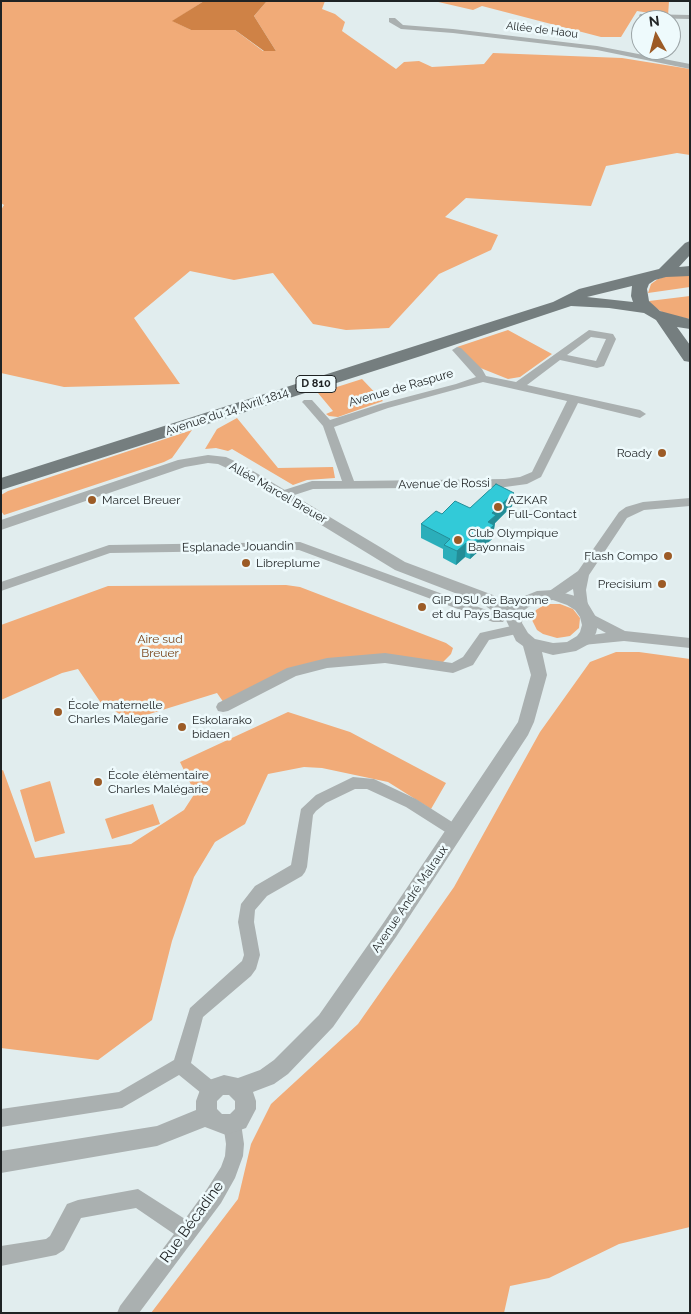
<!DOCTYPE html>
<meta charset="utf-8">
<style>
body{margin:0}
#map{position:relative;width:691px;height:1314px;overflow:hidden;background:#e1edee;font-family:Raleway,sans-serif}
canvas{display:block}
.frame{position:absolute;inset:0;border:2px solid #1f2324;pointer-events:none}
.north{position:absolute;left:631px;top:10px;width:50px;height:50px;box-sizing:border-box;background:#eefafc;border:1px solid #9ba4a6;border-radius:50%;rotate:353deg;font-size:14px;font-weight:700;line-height:20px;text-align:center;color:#1f2324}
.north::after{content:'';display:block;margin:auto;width:18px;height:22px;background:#9c5b26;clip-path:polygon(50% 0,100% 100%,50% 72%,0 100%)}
</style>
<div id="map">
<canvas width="691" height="1314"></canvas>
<div class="frame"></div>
<div class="north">N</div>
</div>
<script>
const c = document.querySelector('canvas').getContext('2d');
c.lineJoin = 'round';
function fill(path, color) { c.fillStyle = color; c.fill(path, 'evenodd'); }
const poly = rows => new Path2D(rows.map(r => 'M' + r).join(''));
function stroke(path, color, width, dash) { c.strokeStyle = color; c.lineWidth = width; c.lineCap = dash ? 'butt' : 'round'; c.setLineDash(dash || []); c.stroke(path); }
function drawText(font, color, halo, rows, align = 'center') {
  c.font = font + ' Raleway,sans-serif'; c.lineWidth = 5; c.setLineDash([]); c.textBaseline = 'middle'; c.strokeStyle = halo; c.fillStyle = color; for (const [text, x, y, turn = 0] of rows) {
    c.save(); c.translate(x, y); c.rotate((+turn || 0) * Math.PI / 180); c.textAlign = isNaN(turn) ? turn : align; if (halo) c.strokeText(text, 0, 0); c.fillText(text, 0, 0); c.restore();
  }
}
fill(poly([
 [1,1,204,1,173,21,191,30,235,30,263,51,276,51,254,16,267,1,325,1,322,9,335,14,345,22,342,31,396,69,404,62,419,61,432,67,484,64,493,53,622,58,690,69,690,155,677,153,606,166,591,206,466,198,445,217,498,235,491,250,439,274,389,328,346,330,313,324,273,273,234,280,190,271,134,318,180,384,64,387,1,373,1,210,4,205,1,203],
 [434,1,669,1,668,16,637,11,621,37,601,37,482,6,473,10],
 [690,275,690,287,648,293,651,284,658,279,667,276],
 [690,296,690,319,665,314,653,306,649,301],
 [508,330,552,354,520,377,508,379,478,367,457,347],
 [362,379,383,401,338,417,329,416,326,414,333,411,318,393],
 [237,418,278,468,333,467,335,478,307,480,293,485,232,449,228,451,216,448,205,449,217,429],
 [192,430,172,458,164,462,4,515,1,511,1,495,8,491],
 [286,585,300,587,446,643,453,648,451,654,441,664,327,661,224,703,217,693,130,720,101,703,78,669,62,673,1,700,1,625,108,586],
 [546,604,560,604,573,609,580,618,579,628,570,636,564,637,557,638,543,634,537,630,532,620,536,610],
 [616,652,639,652,690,659,690,1227,619,1244,549,1278,510,1286,504,1313,151,1313,238,1199,251,1144,271,1104,358,1024,454,887,540,732,590,662],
 [288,712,350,732,446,783,431,809,388,782,322,768,304,767,268,774,245,824,215,842,194,877,172,941,152,1020,98,1060,1,1048,1,771,3,770,35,858,131,844,184,810,195,793,180,762],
 [50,781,65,833,35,842,20,790],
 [153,804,160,824,112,839,105,819]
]), '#f1ab78');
fill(poly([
 [204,1,267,1,254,16,276,51,264,51,235,30,191,30,172,21]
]), '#cf8246');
fill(poly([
 [640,14,690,15,690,19,643,18,639,16,640,14],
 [389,18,395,18,403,25,453,29,597,46,690,64,690,69,597,50,453,33,401,29,389,22,389,18],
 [589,330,613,334,616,339,604,366,597,368,560,360,527,385,640,410,646,414,640,418,578,403,541,477,527,484,505,487,313,489,282,499,276,495,278,492,312,481,342,481,323,426,304,404,302,402,304,400,312,400,330,420,380,404,456,384,476,377,452,350,457,347,461,348,482,369,486,376,516,382,589,330],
 [591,337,606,339,596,361,567,355,591,337],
 [483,382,567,401,532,472,520,477,505,479,354,481,334,427,388,408,483,382],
 [690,498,690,506,644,510,627,518,589,575,586,590,588,606,586,609,576,609,573,589,558,598,548,598,546,595,548,592,578,571,619,512,626,507,643,502,690,498],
 [300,542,503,616,505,619,503,622,493,622,299,550,110,553,1,591,1,582,109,545,300,542],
 [588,612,625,631,690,638,690,648,624,641,583,645,578,643,576,640,578,637,606,633,583,620,581,617,583,614,588,612],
 [516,625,521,627,523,630,521,633,489,640,473,665,453,673,385,663,327,668,296,676,228,711,223,712,218,711,216,707,218,703,287,668,327,658,385,653,452,663,463,657,480,633,516,625],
 [353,777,374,779,416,799,460,827,463,831,460,835,455,837,450,835,406,807,367,789,355,789,326,803,316,811,313,815,307,867,305,872,302,876,267,896,255,910,254,922,260,955,256,969,251,976,203,1017,191,1063,218,1085,221,1091,218,1097,212,1099,206,1097,179,1075,122,1108,1,1127,1,1109,119,1092,174,1060,190,1008,242,961,244,955,238,922,241,904,255,886,291,865,301,809,316,795,353,777],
 [232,1114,238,1117,241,1123,244,1144,243,1156,235,1178,221,1203,139,1313,117,1313,120,1306,174,1234,136,1208,81,1218,64,1250,56,1255,1,1266,1,1246,46,1239,50,1236,67,1204,78,1200,138,1189,185,1219,207,1189,221,1167,225,1156,226,1144,223,1123,226,1117,232,1114]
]), '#aab0b0');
fill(poly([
 [208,455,226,457,243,465,405,562,493,595,510,607,515,600,537,591,553,590,579,597,587,602,596,617,598,625,596,633,589,644,576,651,553,655,542,652,547,675,534,722,528,735,396,937,333,1027,288,1074,274,1084,253,1092,256,1101,256,1109,246,1128,226,1135,205,1127,157,1146,1,1173,1,1151,157,1126,196,1110,196,1101,200,1090,209,1080,224,1075,238,1078,260,1070,274,1060,319,1015,382,925,518,722,531,675,523,646,516,641,506,620,481,603,395,570,233,471,218,464,208,463,185,467,1,530,1,520,178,460,208,455],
 [553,600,567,605,575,610,580,617,582,625,580,632,577,636,567,642,553,643,535,639,528,633,522,623,523,613,527,608,540,601,553,600],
 [223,1095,229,1095,235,1101,235,1109,230,1114,222,1114,217,1109,217,1101,223,1095]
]), '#aab0b0');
fill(poly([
 [690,241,690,255,679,267,690,266,690,276,666,277,655,280,649,284,647,289,649,301,660,311,690,319,690,329,677,327,690,345,690,362,684,361,656,320,644,313,609,308,571,306,421,356,1,490,1,478,553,302,579,289,659,269,685,243,690,241],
 [632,286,631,296,633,302,587,297,632,286]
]), '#757e7f');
fill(poly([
 [514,493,512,506,495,523,494,529,493,530,492,539,470,559,465,557,456,565,443,558,443,549,421,538,421,524,442,514,470,508]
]), '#2baeba');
fill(poly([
 [514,493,512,506,495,523,494,529,493,530,492,539,470,559,471,546,492,513],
 [466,543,465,557,456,565,457,551]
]), '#238d97');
const building = poly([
 [496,484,514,493,492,513,496,515,488,522,494,525,471,546,466,543,457,551,444,545,450,539,421,524,436,511,442,514,455,501,470,508,496,484]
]);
fill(building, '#32cad8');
stroke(building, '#238d97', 1);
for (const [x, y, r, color] of [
 [662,453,5,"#9c5b26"],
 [92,500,5,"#9c5b26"],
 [498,507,5,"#9c5b26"],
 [458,540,5,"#9c5b26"],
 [668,556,5,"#9c5b26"],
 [246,563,5,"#9c5b26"],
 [662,584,5,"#9c5b26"],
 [422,607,5,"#9c5b26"],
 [58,712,5,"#9c5b26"],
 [182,727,5,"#9c5b26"],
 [98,782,5,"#9c5b26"]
]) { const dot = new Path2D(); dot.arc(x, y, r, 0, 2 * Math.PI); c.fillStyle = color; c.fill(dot); stroke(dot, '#eefafc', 2); }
drawText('11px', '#1f2324', '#eefafc', [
 ["Allée de Haou",542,30,7]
]);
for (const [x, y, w] of [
 [316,384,40]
]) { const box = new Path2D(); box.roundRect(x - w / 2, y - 8.5, w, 17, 4); c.fillStyle = '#eefafc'; c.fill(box); stroke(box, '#1f2324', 1); }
drawText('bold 11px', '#1f2324', null, [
 ["D 810",316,384]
]);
drawText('12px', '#1f2324', '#eefafc', [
 ["Avenue de Raspure",401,388,-16],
 ["Avenue du 14 Avril 1814",227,412,-18],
 ["Avenue de Rossi",444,484,-1],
 ["Allée Marcel Breuer",278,493,30],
 ["Esplanade Jouandin",238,547,-1],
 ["Avenue André Malraux",410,899,-56]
]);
drawText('12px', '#1f2324', '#eefafc', [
 ["Roady",652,453,"right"],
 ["Marcel Breuer",102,500],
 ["AZKAR",508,500],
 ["Full-Contact",508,514],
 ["Club Olympique",468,533],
 ["Bayonnais",468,547],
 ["Flash Compo",658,556,"right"],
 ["Libreplume",256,563],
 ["Precisium",652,584,"right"],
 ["GIP DSU de Bayonne",432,600],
 ["et du Pays Basque",432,614],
 ["École maternelle",68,705],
 ["Charles Malegarie",68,719],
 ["Eskolarako",192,720],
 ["bidaen",192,734],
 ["École élémentaire",108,775],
 ["Charles Malégarie",108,789]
], 'left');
drawText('12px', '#79451a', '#eefafc', [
 ["Aire sud",160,639],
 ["Breuer",160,653]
]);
drawText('15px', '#1f2324', '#eefafc', [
 ["Rue Bécadine",192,1222,-54]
]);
</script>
